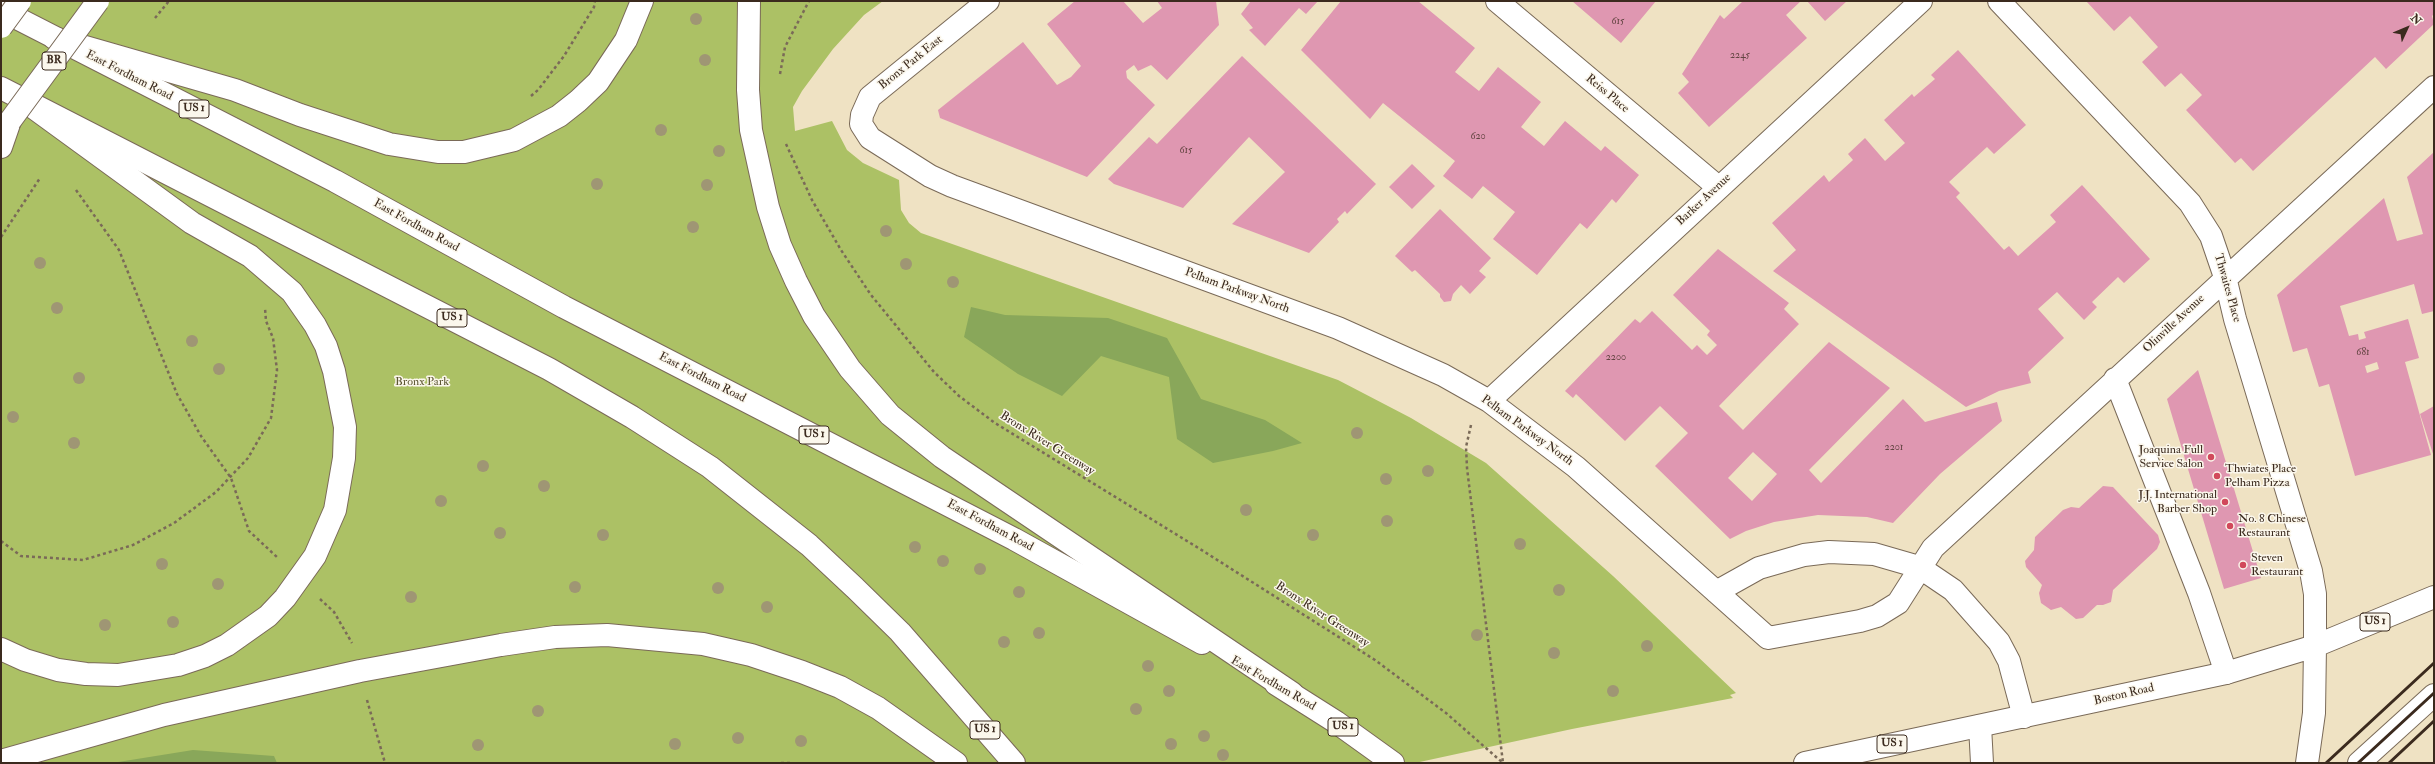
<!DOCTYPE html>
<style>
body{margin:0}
#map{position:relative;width:2435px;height:764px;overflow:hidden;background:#efe2c3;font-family:"IM FELL Double Pica",serif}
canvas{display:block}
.frame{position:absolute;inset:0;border:2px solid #3b2a1e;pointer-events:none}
.north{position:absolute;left:2387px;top:8px;width:40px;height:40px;-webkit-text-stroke:3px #fbf7ec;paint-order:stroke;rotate:46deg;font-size:11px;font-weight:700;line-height:16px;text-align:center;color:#3b2a1e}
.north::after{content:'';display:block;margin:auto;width:14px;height:18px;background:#3b2a1e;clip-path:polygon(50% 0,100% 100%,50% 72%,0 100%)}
</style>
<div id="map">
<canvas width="2435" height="764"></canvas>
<div class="frame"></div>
<div class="north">N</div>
</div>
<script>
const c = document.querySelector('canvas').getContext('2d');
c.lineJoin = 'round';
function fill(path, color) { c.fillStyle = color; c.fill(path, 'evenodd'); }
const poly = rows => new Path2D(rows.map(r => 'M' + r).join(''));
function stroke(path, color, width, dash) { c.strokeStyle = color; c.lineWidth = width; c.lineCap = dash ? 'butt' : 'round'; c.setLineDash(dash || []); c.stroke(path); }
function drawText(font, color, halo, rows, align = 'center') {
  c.font = font + ' "IM FELL Double Pica",serif'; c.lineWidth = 3; c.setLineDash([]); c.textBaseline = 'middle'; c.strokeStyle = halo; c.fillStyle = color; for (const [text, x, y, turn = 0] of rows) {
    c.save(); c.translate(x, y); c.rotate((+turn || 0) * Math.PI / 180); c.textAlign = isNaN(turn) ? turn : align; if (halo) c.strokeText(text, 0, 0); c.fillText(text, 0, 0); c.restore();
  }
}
fill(poly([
 [1,1,883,1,864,15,833,49,802,91,793,107,795,131,832,121,847,150,863,163,899,180,901,210,909,223,921,233,1338,380,1411,418,1486,463,1613,576,1736,693,1730,695,1733,698,1572,729,1415,763,1,763]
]), '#acc165');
fill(poly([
 [971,307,1005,315,1108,318,1167,338,1201,399,1265,420,1302,443,1273,451,1213,463,1177,439,1169,377,1101,356,1062,396,1018,374,964,337],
 [193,750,274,756,277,763,112,763]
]), '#89a75a');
fill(poly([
 [1075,1,1123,1,1143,23,1162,8,1157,1,1216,1,1219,25,1167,80,1151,65,1138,71,1134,65,1126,71,1127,78,1155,105,1087,177,940,118,938,110,1023,42,1057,85,1071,77,1081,66,1047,24],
 [1251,1,1318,1,1306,14,1299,8,1265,46,1249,30,1253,28,1241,14],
 [1341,1,1418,1,1475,48,1455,72,1479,91,1498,67,1541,102,1521,127,1544,146,1565,121,1601,151,1605,146,1639,175,1616,203,1612,199,1587,229,1580,223,1537,275,1493,239,1515,212,1483,186,1472,199,1443,176,1455,161,1383,103,1370,119,1301,50],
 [1572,1,1656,1,1621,43],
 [1743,1,1801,1,1786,15,1807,38,1709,127,1678,93,1689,82,1682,74,1720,15,1724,19],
 [1807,1,1847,1,1825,21],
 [2086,1,2434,1,2434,14,2432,16,2434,24,2386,69,2375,57,2253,171,2241,158,2235,163,2186,110,2202,95,2181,73,2165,87,2142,62,2158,47,2130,16,2114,31],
 [1958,50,2026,125,1994,154,1987,147,1949,182,1960,193,1956,197,2004,250,2009,246,2018,256,2056,222,2050,215,2082,185,2150,259,2124,283,2118,277,2092,302,2097,307,2084,320,2057,292,2038,309,2064,338,2028,372,2031,383,1999,391,1966,407,1773,271,1796,250,1772,223,1824,175,1829,182,1853,160,1848,154,1865,138,1885,161,1905,143,1884,120,1912,94,1914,97,1935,79,1931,75],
 [1242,56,1376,184,1347,214,1345,211,1337,219,1339,222,1309,253,1232,224,1285,172,1249,137,1183,208,1114,184,1108,179,1149,137,1157,144],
 [2434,152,2434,311,2422,314,2414,284,2340,306,2349,336,2358,334,2359,340,2366,338,2364,332,2408,319,2419,358,2405,362,2431,455,2355,476,2329,384,2319,387,2307,348,2293,352,2277,295,2384,198,2397,241,2423,234,2407,177],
 [2377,362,2379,369,2367,373,2365,366],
 [1412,164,1435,186,1412,209,1389,187],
 [1440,209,1491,258,1479,271,1486,277,1470,294,1461,285,1453,294,1451,301,1444,302,1440,297,1440,294,1415,270,1412,272,1395,256],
 [1718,249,1789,303,1784,309,1799,324,1719,406,1743,430,1829,342,1890,388,1809,470,1821,483,1903,399,1925,422,1997,402,2002,421,1940,474,1893,523,1867,517,1818,515,1774,522,1746,531,1730,539,1655,466,1688,433,1660,406,1625,441,1576,394,1573,398,1565,391,1635,319,1640,323,1652,311,1692,350,1697,345,1707,355,1717,345,1707,335,1710,331,1673,295],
 [1753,452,1777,474,1752,501,1728,478],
 [2198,370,2261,578,2224,589,2167,399],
 [2434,406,2434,457,2420,414],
 [2103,486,2113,487,2158,535,2160,542,2157,549,2113,590,2111,602,2103,605,2097,605,2083,618,2076,619,2061,607,2051,610,2041,603,2039,593,2042,585,2026,567,2025,561,2034,550,2035,537,2063,510,2071,507,2079,508]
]), '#df97b1');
const minor = poly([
 [988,1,870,97,862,115,861,124,870,138,930,176,952,186,1338,328,1443,375,1489,401,1576,467,1768,638,1860,621,1877,616,1898,603,1933,548,2434,87],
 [1497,1,1718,187],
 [1999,1,2190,203,2211,236,2225,277,2235,319,2311,571,2315,594,2315,646],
 [2115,379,2199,593,2226,673],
 [1489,401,1921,1],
 [1716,592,1759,568,1804,555,1829,552,1874,554,1919,567,1953,590,1999,642,2009,661,2024,717],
 [1980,726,1982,763]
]);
const major = poly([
 [1,10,335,181,564,307,1014,539,1202,643],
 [1,88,549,369,632,417,710,467,809,545,855,588,900,632,1014,763],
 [1276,684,1336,722,1393,763],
 [1805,763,2226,673,2315,646,2434,597],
 [2307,763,2314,713,2315,646],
 [2359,763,2434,695]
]);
const highway = poly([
 [749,1,748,90,751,130,768,207,780,245,796,281,814,316,850,369,890,415,942,457,1292,693],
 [54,38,235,90,300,115,389,144,438,152,464,152,514,140,559,116,578,101,598,82,626,40,642,1],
 [1,147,10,121],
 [1,649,25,660,58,670,86,674,118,675,178,665,205,656,227,645,268,616,285,598,315,556,335,510,344,458,345,427,334,371,326,346,315,325,292,292,250,256,192,223,19,97],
 [1,761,164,715,360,671,501,645,555,637,607,635,703,644,751,655,802,672,840,687,878,708,956,763]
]);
stroke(minor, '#7a6a58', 24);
stroke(major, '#7a6a58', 24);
stroke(highway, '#7a6a58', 24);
stroke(poly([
 [155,18,169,1],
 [780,74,785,47,809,1],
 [531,96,538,90,564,56,594,7,595,1],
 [786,144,812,200,841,250,871,295,934,372,959,396,995,423,1200,549,1375,660,1446,713,1503,763],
 [76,190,119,250,177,394,201,436,231,478,249,531,278,558],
 [1,237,40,178],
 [1471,425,1466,447,1467,468,1503,763],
 [1,541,21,556,83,560,133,545,174,523,216,492,248,458,271,418,277,370,273,338,266,321,265,308],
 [320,599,334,612,352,643],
 [367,700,385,763],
 [781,763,793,763]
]), '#7a6a58', 2.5, [3, 3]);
stroke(minor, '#fff', 22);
stroke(major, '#fff', 22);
stroke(highway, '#fff', 22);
stroke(poly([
 [2326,763,2434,663],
 [2358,763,2434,693],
 [2389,763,2434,721]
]), '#3b2a1e', 3);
const highwayBridge = poly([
 [1,27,20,1],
 [10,121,98,1]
]);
stroke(highwayBridge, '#7a6a58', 24, []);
stroke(highwayBridge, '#fff', 22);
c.fillStyle = '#9f9674';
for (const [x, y] of [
 [696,19],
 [705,60],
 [661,130],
 [719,151],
 [597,184],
 [707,185],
 [693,227],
 [886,231],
 [40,263],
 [906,264],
 [953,282],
 [57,308],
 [192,341],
 [219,369],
 [79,378],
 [13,417],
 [1357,433],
 [74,443],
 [483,466],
 [1428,471],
 [1386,479],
 [544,486],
 [441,501],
 [1246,510],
 [1387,521],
 [500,533],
 [603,535],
 [1313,535],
 [1520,544],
 [915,547],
 [943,561],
 [162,564],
 [980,569],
 [218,584],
 [575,587],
 [718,588],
 [1559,590],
 [1019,592],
 [411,597],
 [767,607],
 [173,622],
 [105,625],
 [1039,633],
 [1477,635],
 [1004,642],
 [1647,646],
 [1554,653],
 [1148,666],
 [1169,691],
 [1613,691],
 [1136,709],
 [538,711],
 [1204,736],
 [738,738],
 [801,741],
 [675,744],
 [1171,744],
 [478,745],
 [1223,755]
]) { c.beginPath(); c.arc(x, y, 6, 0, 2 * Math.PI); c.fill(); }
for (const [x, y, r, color] of [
 [2211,457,4,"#d1495b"],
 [2217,476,4,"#d1495b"],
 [2225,502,4,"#d1495b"],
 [2230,526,4,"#d1495b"],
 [2243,565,4,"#d1495b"]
]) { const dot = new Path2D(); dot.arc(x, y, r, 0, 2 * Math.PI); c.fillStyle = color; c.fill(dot); stroke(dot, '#fbf7ec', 1.5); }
drawText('10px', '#644543', null, [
 ["615",1618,22],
 ["2245",1740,56],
 ["620",1478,137],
 ["615",1186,151],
 ["681",2363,353],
 ["2200",1616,358],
 ["2201",1894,448]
]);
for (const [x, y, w] of [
 [54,61,24],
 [194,109,30],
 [452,318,30],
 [814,435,30],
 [2375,622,30],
 [1343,727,30],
 [985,730,30],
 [1892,744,30]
]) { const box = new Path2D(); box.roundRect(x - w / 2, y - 9, w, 18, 3); c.fillStyle = '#fbf7ec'; c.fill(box); stroke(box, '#3b2a1e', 1); }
drawText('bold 11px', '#3b2a1e', null, [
 ["BR",54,61],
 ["US 1",194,109],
 ["US 1",452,318],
 ["US 1",814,435],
 ["US 1",2375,622],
 ["US 1",1343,727],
 ["US 1",985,730],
 ["US 1",1892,744]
]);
drawText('12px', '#3b2a1e', '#fbf7ec', [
 ["Bronx Park East",911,63,-39],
 ["East Fordham Road",129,76,27],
 ["Reiss Place",1607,94,40],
 ["Barker Avenue",1704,200,-43],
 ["East Fordham Road",416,226,29],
 ["Thwaites Place",2227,288,74],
 ["Pelham Parkway North",1237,291,20],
 ["Olinville Avenue",2174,324,-43],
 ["East Fordham Road",702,378,27],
 ["Pelham Parkway North",1527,431,36],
 ["Bronx River Greenway",1047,444,32],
 ["East Fordham Road",990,526,28],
 ["Bronx River Greenway",1322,615,33],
 ["East Fordham Road",1273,684,30],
 ["Boston Road",2124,695,-13]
]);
drawText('12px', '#5d5733', '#fbf7ec', [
 ["Bronx Park",422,382]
]);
drawText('12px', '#3b2a1e', '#fbf7ec', [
 ["Joaquina Full",2203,450,"right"],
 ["Service Salon",2203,464,"right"],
 ["Thwiates Place",2225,469],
 ["Pelham Pizza",2225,483],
 ["J.J. International",2217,495,"right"],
 ["Barber Shop",2217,509,"right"],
 ["No. 8 Chinese",2238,519],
 ["Restaurant",2238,533],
 ["Steven",2251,558],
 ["Restaurant",2251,572]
], 'left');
</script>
